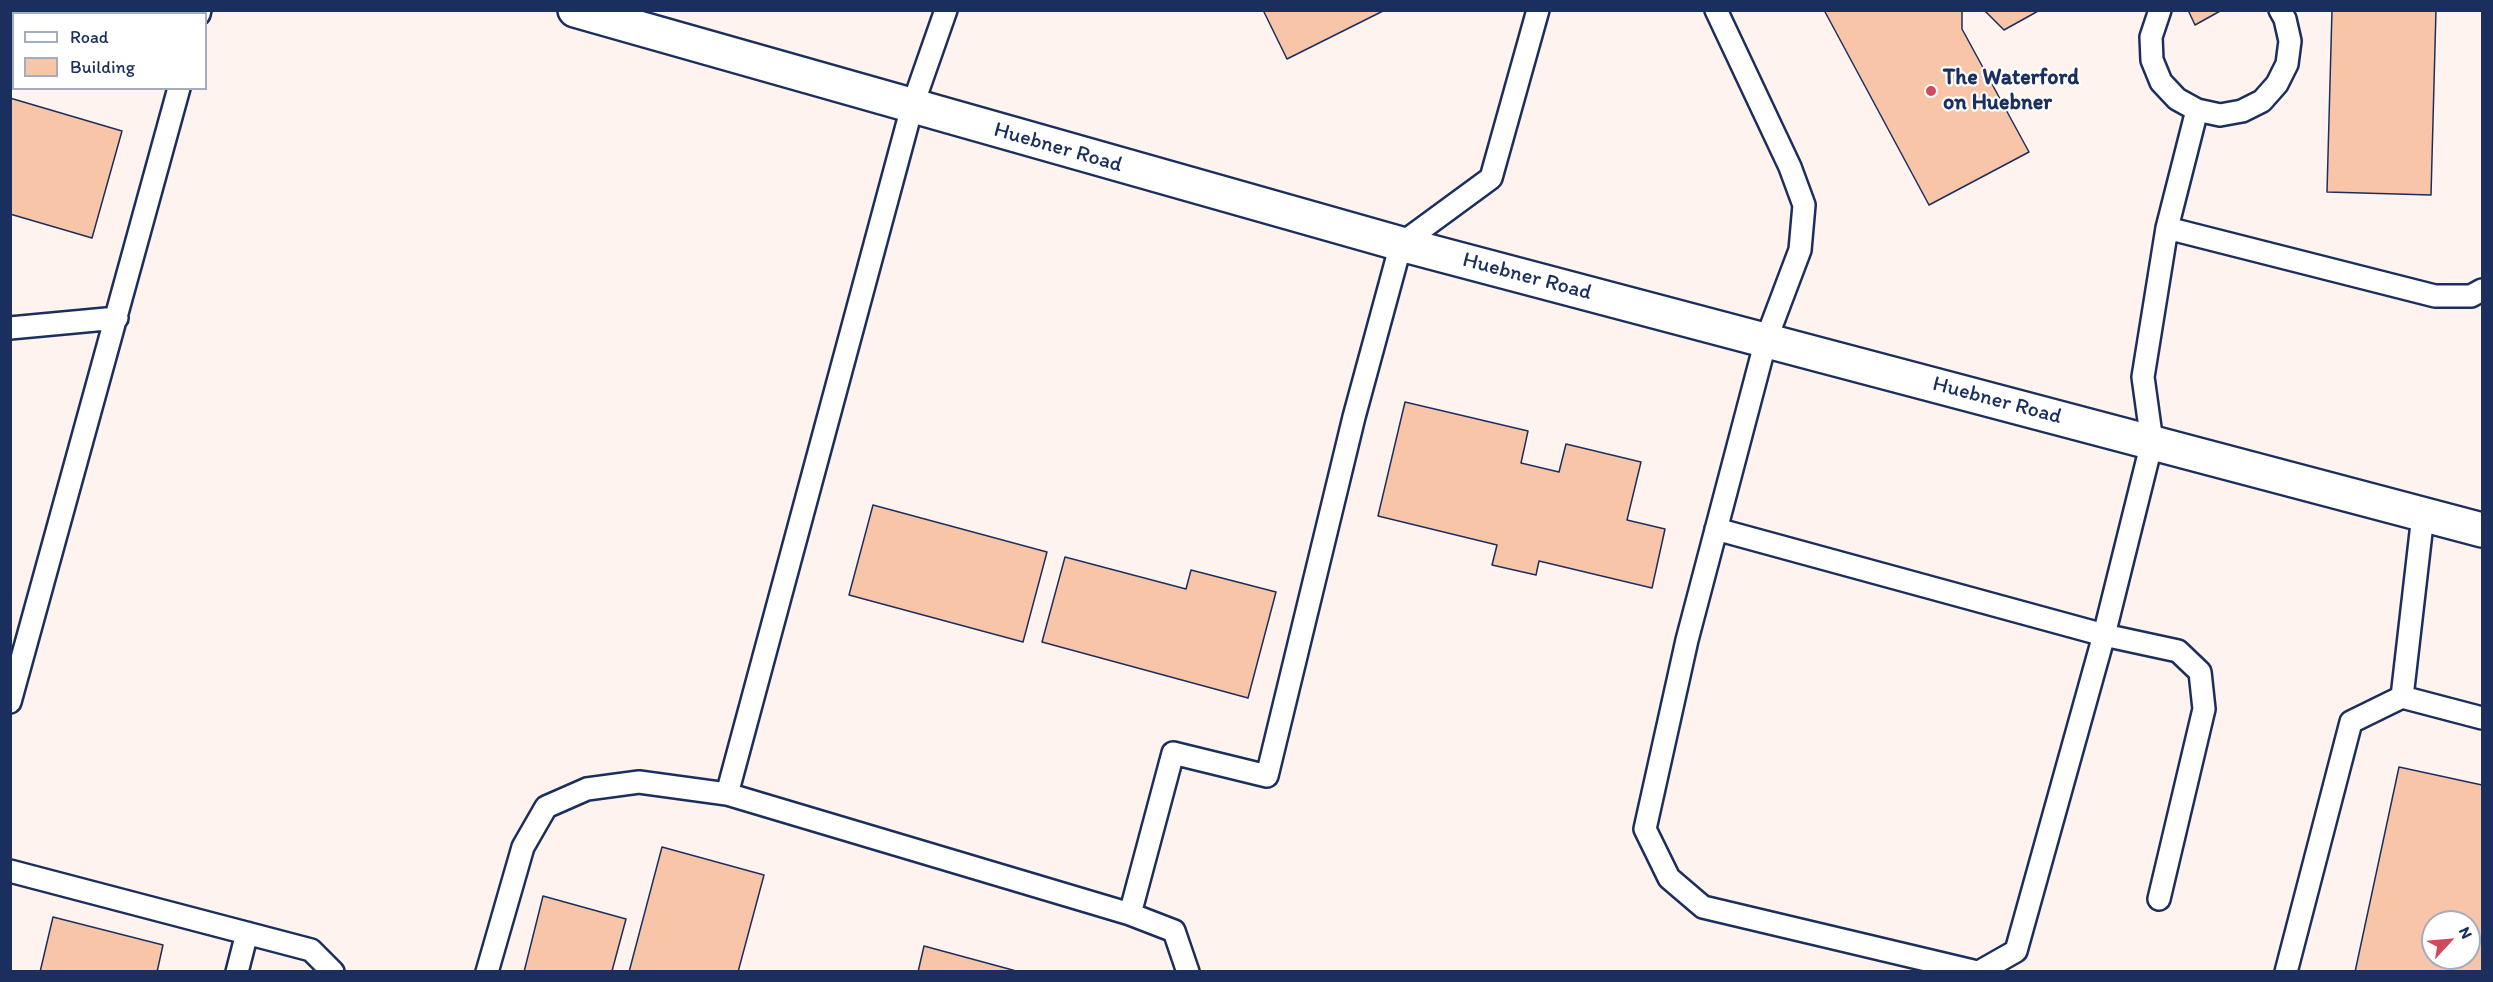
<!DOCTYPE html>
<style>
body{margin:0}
#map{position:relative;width:2493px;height:982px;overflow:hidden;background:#fef3ee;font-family:Itim,sans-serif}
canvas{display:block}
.frame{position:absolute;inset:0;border:12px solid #1b2f5e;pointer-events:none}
.legend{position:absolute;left:12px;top:12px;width:195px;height:78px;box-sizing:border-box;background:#fff;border:2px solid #a4acbf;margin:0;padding:8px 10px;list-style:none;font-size:18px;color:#1b2f5e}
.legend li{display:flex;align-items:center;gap:12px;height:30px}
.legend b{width:30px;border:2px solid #a4acbf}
.north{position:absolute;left:2421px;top:910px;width:60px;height:60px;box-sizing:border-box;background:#fff;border:2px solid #a4acbf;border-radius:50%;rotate:64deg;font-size:16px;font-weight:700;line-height:24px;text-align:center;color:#1b2f5e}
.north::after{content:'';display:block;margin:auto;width:21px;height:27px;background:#d1495b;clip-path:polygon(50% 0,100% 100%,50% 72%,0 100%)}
</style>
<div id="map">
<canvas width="2493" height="982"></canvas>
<div class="frame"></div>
<ul class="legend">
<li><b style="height:8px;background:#fff"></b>Road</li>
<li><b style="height:16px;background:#f8c5a9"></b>Building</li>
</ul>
<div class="north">N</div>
</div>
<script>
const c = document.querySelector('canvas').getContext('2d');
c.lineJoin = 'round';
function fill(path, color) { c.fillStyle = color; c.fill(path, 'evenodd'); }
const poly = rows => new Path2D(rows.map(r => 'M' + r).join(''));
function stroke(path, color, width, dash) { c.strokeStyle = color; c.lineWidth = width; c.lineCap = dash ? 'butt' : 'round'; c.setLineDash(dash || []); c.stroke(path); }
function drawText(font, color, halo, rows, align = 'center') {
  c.font = font + ' Itim,sans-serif'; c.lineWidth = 4.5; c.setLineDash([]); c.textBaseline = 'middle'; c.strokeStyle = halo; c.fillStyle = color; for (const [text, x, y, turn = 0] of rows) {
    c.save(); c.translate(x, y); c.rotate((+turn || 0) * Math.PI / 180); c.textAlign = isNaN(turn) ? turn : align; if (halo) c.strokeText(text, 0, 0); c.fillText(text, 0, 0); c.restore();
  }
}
const building = poly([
 [1263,10,1385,10,1287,59,1263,10],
 [1824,10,1962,10,1962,29,2029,152,1929,205,1824,10],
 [1984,10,2040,10,2004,30,1984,10],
 [2188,10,2222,10,2195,25,2188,10],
 [2332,10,2436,10,2431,195,2327,192,2332,10],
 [10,98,122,131,92,238,10,214,10,98],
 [1405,402,1528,431,1521,463,1559,472,1566,444,1641,462,1627,520,1665,529,1652,588,1539,561,1536,575,1492,565,1497,545,1378,516,1405,402],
 [873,505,1047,552,1023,642,849,595,873,505],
 [1065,557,1186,589,1191,570,1276,592,1248,698,1042,642,1065,557],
 [2399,767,2482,785,2482,972,2355,972,2399,767],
 [2433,922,2469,922,2469,958,2433,958,2433,922],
 [662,847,764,875,738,972,629,972,662,847],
 [543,896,626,919,612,971,615,972,524,972,543,896],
 [53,917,163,945,157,972,40,972,53,917],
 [924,946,1020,972,918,972,924,946]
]);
fill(building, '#f8c5a9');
stroke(building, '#1b2f5e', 1.5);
const lane = poly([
 [1716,10,1790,167,1804,205,1800,250,1766,340,1687,640,1645,829,1669,878,1703,907,1977,972],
 [2160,10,2151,37,2152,60,2161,82,2177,99,2197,110,2220,115,2242,111,2262,101,2277,84,2287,64,2290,41,2285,19,2280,10],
 [10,13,14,14],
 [199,14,200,10],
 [2167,228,2435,296,2471,296,2482,290],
 [10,328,117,318],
 [1716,529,2104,635,2178,651,2200,672,2204,709,2159,899],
 [2402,697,2482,718],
 [10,702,179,88],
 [727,794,912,107,946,10],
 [10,871,311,950,333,972],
 [1130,914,1173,753,1267,776,1354,417,1401,244,1491,178,1538,10],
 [237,972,247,933],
 [487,972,523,847,546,807,587,789,639,782,727,794,1130,914,1174,931,1188,972],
 [1979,972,2016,951,2104,635,2152,442,2143,377,2167,228,2197,110],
 [2286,972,2351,722,2402,697,2423,515]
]);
const primary = poly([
 [575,10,1401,244,2482,530]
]);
stroke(lane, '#1b2f5e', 26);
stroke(primary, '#1b2f5e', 38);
stroke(lane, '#fff', 21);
stroke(primary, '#fff', 33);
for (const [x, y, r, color] of [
 [1931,91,6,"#d1495b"]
]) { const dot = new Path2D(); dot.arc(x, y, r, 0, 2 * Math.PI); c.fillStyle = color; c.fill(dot); stroke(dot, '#fff', 2); }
drawText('bold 22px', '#1b2f5e', '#fff', [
 ["The Waterford",1943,78],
 ["on Huebner",1943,103]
], 'left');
drawText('22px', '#1b2f5e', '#fff', [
 ["Huebner Road",1058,148,16],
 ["Huebner Road",1527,277,15],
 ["Huebner Road",1997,401,15]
]);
</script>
